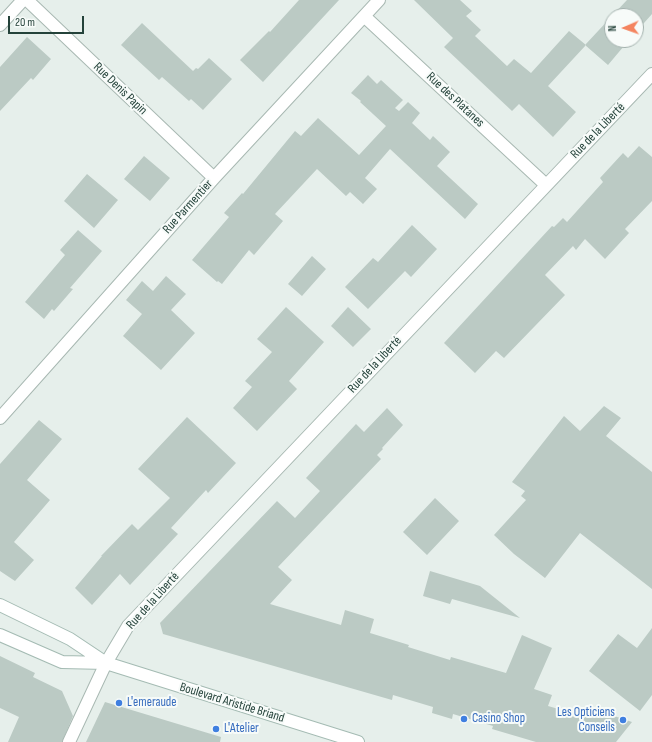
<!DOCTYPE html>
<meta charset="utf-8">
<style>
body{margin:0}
#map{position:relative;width:652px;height:742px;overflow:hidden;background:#e6efeb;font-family:"Sofia Sans Condensed",sans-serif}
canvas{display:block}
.north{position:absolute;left:604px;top:8px;width:40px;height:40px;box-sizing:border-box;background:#f7fbf9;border:1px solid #a3b1ad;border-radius:50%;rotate:268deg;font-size:11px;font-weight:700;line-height:16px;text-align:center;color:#24423a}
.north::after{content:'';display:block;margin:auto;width:14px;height:18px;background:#f4845f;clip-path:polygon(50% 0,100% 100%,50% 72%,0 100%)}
.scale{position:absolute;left:8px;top:16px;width:76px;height:18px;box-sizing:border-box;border:2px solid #24423a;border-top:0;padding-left:5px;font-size:12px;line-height:14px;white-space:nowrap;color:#24423a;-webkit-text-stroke:3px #f7fbf9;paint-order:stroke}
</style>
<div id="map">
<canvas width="652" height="742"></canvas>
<div class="north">N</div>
<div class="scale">20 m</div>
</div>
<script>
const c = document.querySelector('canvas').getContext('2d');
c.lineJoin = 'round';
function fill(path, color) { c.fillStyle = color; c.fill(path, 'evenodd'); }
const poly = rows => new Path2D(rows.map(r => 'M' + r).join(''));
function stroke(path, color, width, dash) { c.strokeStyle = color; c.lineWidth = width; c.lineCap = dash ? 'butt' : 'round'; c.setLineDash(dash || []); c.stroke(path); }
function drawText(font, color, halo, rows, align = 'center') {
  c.font = font + ' "Sofia Sans Condensed",sans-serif'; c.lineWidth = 4; c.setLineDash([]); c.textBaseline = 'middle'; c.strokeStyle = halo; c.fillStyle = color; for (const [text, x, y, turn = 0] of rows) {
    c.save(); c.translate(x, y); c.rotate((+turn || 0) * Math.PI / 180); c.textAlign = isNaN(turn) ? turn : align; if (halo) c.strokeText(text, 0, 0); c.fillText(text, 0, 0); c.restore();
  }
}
fill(poly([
 [299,0,339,0,263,82,240,60,269,31,270,32],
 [414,0,460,0,472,11,466,16,481,30,475,36,507,66,514,59,531,73,569,31,586,45,548,86,576,112,553,137,519,104,512,111,444,47,453,38],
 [627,0,652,0,652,14,636,32,636,16,612,16],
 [612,16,612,40,629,40,608,65,585,45],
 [142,23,193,71,196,68,198,69,209,58,232,79,203,110,191,99,189,101,162,77,159,80,121,45],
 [27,37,51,59,33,80,31,78,0,111,0,67],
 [368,75,377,84,381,80,403,100,395,108,399,111,408,102,420,113,412,123,430,140,433,136,450,152,437,166,478,204,465,219,390,149,365,178,377,189,363,204,350,192,346,196,317,169,275,214,283,221,254,255,249,250,222,284,218,281,217,282,192,260,229,217,224,213,242,193,243,194,295,131,301,136,318,118,359,155,386,126,360,102,361,101,351,93],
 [639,146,652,157,652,201,625,229,629,233,605,259,585,239,576,250,573,246,545,275,565,295,504,358,496,351,475,373,444,343,552,226,554,227,563,218,567,222,603,182,600,178,623,153,628,158],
 [144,156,170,178,150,201,124,179],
 [87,174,118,200,94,228,64,201],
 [412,225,437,249,411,277,405,271,368,309,345,287,373,258,378,262],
 [78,230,102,251,70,288,73,289,54,311,52,309,44,319,25,302,65,255,60,250],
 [312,256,326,269,302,296,288,284],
 [166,276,186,294,171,310,195,333,161,370,123,336,142,314,126,300,142,281,153,291],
 [286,307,324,342,289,381,297,389,257,431,233,408,252,387,245,381,272,352,257,339],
 [348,307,371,329,353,347,331,326],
 [604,406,621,418,606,436,652,472,652,589,580,533,545,578,514,554,494,535,526,500,521,496,525,491,512,482,564,416,580,431],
 [387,408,403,425,382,448,383,449,377,455,381,459,278,567,292,580,270,604,341,625,345,610,374,619,370,633,409,645,408,647,450,660,451,657,506,673,522,635,552,648,534,689,552,695,548,706,583,716,587,707,632,722,616,742,536,742,492,729,493,726,453,714,452,719,432,713,433,707,393,695,392,700,163,634,160,623,277,501,295,518,320,491,306,478,356,424,364,432],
 [187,417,236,463,208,493,206,490,171,528,178,534,130,585,120,574,92,605,75,588,102,556,101,556,132,524,138,530,170,498,138,469],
 [39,420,62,439,27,480,50,500,14,542,34,560,15,581,0,571,0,464],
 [435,498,459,521,427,555,403,532],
 [430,571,480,586,520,618,452,599,450,604,423,596],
 [652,628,652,695,640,711,589,671,618,634,637,648],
 [0,656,35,673,33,677,62,691,73,716,62,742,8,742,19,717,0,708],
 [105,702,221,737,220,742,86,742]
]), '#bbcac4');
const minor = poly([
 [27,0,214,178],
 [364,16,546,185],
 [0,25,23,0],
 [0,418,214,178,379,0],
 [69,742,106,663,128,626,652,74]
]);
const secondary = poly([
 [0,605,70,639,106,663,358,742],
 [0,635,62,662,106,663]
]);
stroke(minor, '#a8b8b2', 14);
stroke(secondary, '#a4bbb3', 14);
stroke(minor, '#fff', 12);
stroke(secondary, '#fff', 12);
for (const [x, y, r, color] of [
 [119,703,4,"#3f7fe0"],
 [464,719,4,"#3f7fe0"],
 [623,720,4,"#3f7fe0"],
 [216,729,4,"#3f7fe0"]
]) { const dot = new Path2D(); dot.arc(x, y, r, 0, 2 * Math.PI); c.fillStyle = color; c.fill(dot); stroke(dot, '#f7fbf9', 1.5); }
drawText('13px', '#24423a', '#f7fbf9', [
 ["Rue Denis Papin",120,89,44],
 ["Rue des Platanes",455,100,43],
 ["Rue de la Liberté",598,131,-46],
 ["Rue Parmentier",188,207,-48],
 ["Rue de la Liberté",375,365,-47],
 ["Rue de la Liberté",153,601,-48],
 ["Boulevard Aristide Briand",232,703,17]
]);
drawText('13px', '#366cbe', '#f7fbf9', [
 ["L'emeraude",127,703],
 ["Les Opticiens",615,713,"right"],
 ["Conseils",615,728,"right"],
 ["Casino Shop",472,719],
 ["L'Atelier",224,729]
], 'left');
</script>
